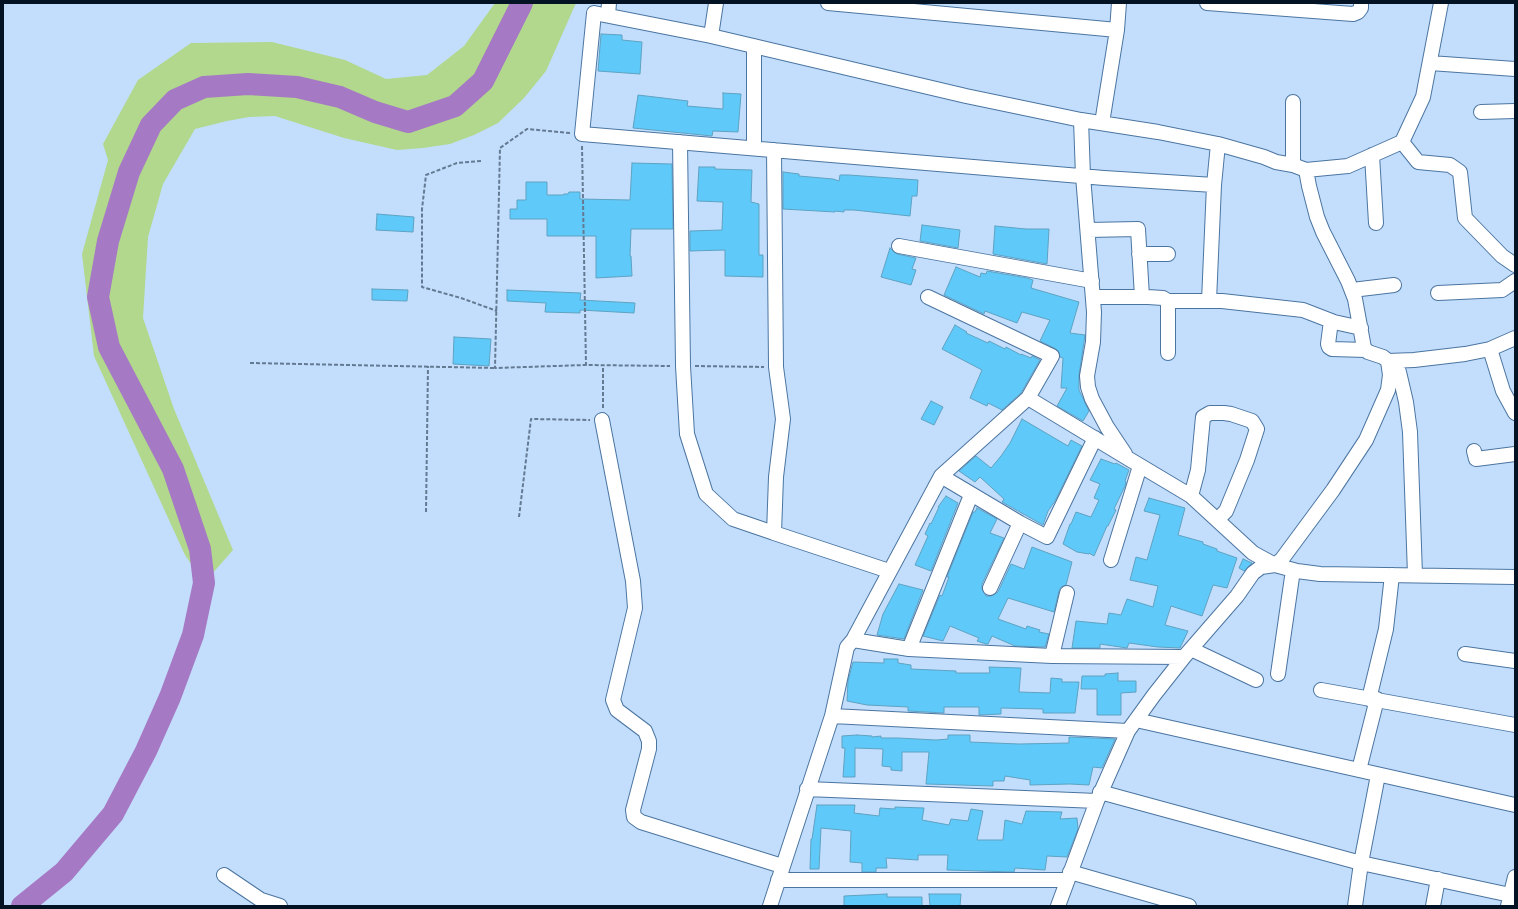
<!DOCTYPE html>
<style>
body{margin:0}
#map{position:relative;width:1518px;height:909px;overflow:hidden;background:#c3defc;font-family:"Golos Text",sans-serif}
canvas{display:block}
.frame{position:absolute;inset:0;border:4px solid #031324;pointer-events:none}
</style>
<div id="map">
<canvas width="1518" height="909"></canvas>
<div class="frame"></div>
</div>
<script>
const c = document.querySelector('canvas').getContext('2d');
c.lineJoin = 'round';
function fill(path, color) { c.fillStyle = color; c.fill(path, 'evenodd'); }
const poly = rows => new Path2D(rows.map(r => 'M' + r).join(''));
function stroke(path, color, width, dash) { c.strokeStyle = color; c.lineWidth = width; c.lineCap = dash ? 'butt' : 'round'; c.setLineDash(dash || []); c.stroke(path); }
fill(poly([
 [495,3,576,3,546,71,524,98,498,123,474,135,450,144,423,148,397,150,344,138,275,116,249,117,227,121,195,129,163,184,148,237,143,318,174,409,233,550,204,583,185,555,94,356,82,254,108,160,103,144,138,80,191,43,272,42,345,60,386,79,427,75,464,46]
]), '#b1d88c');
stroke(poly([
 [22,906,64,872,113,814,146,751,170,697,193,635,204,583,200,549,173,469,109,347,98,297,108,241,129,172,151,125,175,100,204,87,248,84,297,87,340,97,375,112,408,122,455,106,483,81,522,3]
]), '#a679c5', 22);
const building = poly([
 [601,34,622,35,622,40,642,42,640,74,598,71,601,34],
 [723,93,741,94,738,132,713,131,712,136,633,128,638,95,688,101,687,106,723,109,723,93],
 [632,163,672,164,673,229,631,229,630,256,631,256,632,276,596,278,596,236,547,236,547,219,510,219,510,209,517,209,517,200,526,200,526,182,547,182,547,195,563,195,564,194,568,194,569,192,580,192,580,199,630,200,632,163],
 [699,167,715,167,715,169,752,170,751,202,759,204,759,255,763,255,763,277,725,276,725,250,690,251,690,231,722,230,723,202,697,201,699,167],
 [783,172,799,174,799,176,833,179,839,181,840,175,849,175,918,180,917,196,912,196,910,216,854,210,844,210,844,212,835,211,835,212,783,209,783,172],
 [377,214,414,217,413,232,376,230,377,214],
 [922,225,960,230,958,248,920,241,922,225],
 [995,226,1026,229,1049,229,1047,264,993,254,995,226],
 [890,248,897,254,916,258,912,269,916,270,911,285,881,277,890,248],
 [956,267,980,277,981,273,986,274,987,271,1027,278,1033,280,1031,288,1079,302,1070,333,1085,335,1079,375,1079,390,1089,411,1083,421,1057,406,1067,388,1061,388,1063,358,1060,357,1059,352,1056,349,1040,341,1050,320,1022,312,1017,323,985,311,984,314,944,295,956,267],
 [372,289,408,290,407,301,372,300,372,289],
 [507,290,581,293,580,300,635,303,634,313,580,310,580,313,545,312,546,303,507,301,507,290],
 [955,325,967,332,966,333,988,343,989,341,1005,349,1006,347,1021,355,1021,354,1031,358,1032,356,1040,360,1021,393,1002,410,988,403,987,406,970,398,982,370,942,349,955,325],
 [454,337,491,339,489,366,453,364,454,337],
 [931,401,943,407,934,425,921,419,931,401],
 [1022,419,1068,446,1071,440,1082,446,1055,501,1048,511,1043,525,1002,502,1004,499,980,477,975,482,959,471,976,456,991,468,1001,456,1010,443,1022,419],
 [1101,459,1115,464,1116,463,1129,470,1125,481,1126,482,1125,486,1114,509,1116,510,1108,526,1107,526,1094,556,1089,553,1089,554,1077,552,1063,544,1070,524,1071,524,1076,512,1091,517,1099,500,1094,498,1100,484,1090,480,1101,459],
 [946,496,958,503,931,571,915,565,928,536,925,534,930,523,931,524,939,507,938,507,946,496],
 [1149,498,1185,508,1178,535,1203,542,1203,544,1217,549,1217,551,1237,558,1227,588,1213,585,1202,616,1171,606,1165,625,1188,631,1180,648,1158,647,1129,643,1127,648,1100,644,1100,648,1072,648,1076,621,1107,624,1109,613,1121,615,1127,599,1153,607,1158,586,1130,580,1136,557,1147,560,1160,515,1144,511,1149,498],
 [977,508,997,519,990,533,1004,538,982,584,982,589,986,596,991,596,998,592,1011,564,1024,569,1032,547,1072,562,1066,585,1061,587,1059,591,1054,612,1008,598,998,619,1026,629,1027,626,1040,630,1039,632,1049,634,1045,647,1015,646,992,636,988,644,986,644,977,641,979,638,950,626,943,641,923,636,940,595,942,596,949,577,947,577,973,512,975,512,977,508],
 [1243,559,1252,563,1244,571,1239,568,1243,559],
 [899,584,923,590,904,639,877,635,883,614,899,584],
 [884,659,898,659,898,663,911,665,911,669,956,671,956,673,990,673,989,667,1021,668,1019,692,1050,693,1051,678,1062,679,1062,682,1079,682,1075,713,1043,713,1043,709,1001,708,1001,714,979,715,979,707,944,707,944,713,908,711,908,707,867,705,847,701,848,681,853,662,884,663,884,659],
 [1118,673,1118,681,1136,681,1136,692,1121,693,1121,715,1097,715,1097,689,1081,689,1082,676,1105,676,1105,674,1118,673],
 [857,735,872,736,872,737,881,736,881,738,898,738,936,740,948,739,948,735,970,735,970,742,1019,744,1069,743,1069,737,1115,739,1102,768,1093,767,1089,785,1070,784,1030,785,1030,780,1005,776,1004,781,993,781,993,786,926,784,929,752,902,752,902,771,891,770,891,767,882,766,883,749,855,748,855,777,843,777,845,748,842,748,842,736,857,735],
 [817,805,855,805,854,813,879,816,880,808,895,809,895,807,924,808,922,820,949,825,951,819,968,821,971,809,983,811,977,840,1003,840,1005,820,1022,824,1026,811,1062,812,1060,819,1077,818,1078,829,1067,857,1047,856,1045,870,1015,868,1014,872,947,870,948,855,918,855,918,860,886,858,887,868,876,868,876,872,862,872,862,863,850,862,851,831,821,828,819,869,810,869,811,839,812,839,817,805],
 [887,894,887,897,922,897,922,906,844,906,844,896,887,894],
 [929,894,961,894,960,906,930,906,929,894]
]);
fill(building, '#5fc9f9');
stroke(building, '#5ea2c2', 1);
const minor = poly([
 [828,3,1117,30],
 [1207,3,1353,14,1358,12,1361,8,1361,3],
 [608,15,609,3],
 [711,36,716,3],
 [754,46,754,148],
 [1430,63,1515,69],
 [1293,102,1293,165],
 [1481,112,1515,111],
 [1081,120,1083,176,1094,312,1093,342,1087,376,1088,387,1092,399,1107,427,1125,454],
 [1102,123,1117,30,1119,3],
 [680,142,683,366,687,434,706,494,733,519,774,533],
 [1402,142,1418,162,1450,165,1460,172,1465,218,1502,256,1515,265],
 [774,150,776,367,783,419,776,477,774,533,889,571],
 [1372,155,1376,223],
 [1214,185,1104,178,582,134,594,13,711,36,966,96,1081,120,1158,132,1218,144,1264,157,1276,162,1293,165,1306,170,1348,166,1402,142,1423,97,1441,3],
 [1088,230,1138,229,1142,297],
 [899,246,1092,281],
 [1139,254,1168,254],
 [1352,290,1394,285],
 [1438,293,1502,290,1515,281],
 [1094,297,1148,297,1163,298,1168,301,1222,301,1303,310,1334,322,1361,328],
 [1168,301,1168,353],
 [1209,301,1214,185,1218,144],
 [1331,321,1328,344,1329,347,1332,349,1366,350],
 [1490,349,1503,391,1515,413],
 [1388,361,1399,372,1406,402,1410,432,1415,575],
 [1388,361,1414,360,1465,354,1490,349,1515,338],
 [1028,398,1129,459,1191,496,1253,553,1275,565,1297,571,1320,574,1515,577],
 [602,420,633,581,635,608,613,700,617,710,645,731,649,741,649,749,633,810,634,817,641,822,782,866],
 [1474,451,1476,459,1515,454],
 [941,476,1020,523,1047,537,1095,438],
 [1191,496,1198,470,1203,417,1210,413,1224,413,1231,414,1252,421,1257,429,1247,460,1226,511,1218,519],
 [1111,560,1140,466],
 [990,588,1020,523],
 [853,640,909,649,1052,656,1184,657],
 [909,649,971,495],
 [1191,649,1256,680],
 [1465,654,1515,661],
 [1052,656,1067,593],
 [1278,674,1293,570],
 [1321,690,1515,725],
 [1369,699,1386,629,1392,575],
 [832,716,1128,731],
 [1136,720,1515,805],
 [1359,770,1377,699],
 [807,789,1097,801],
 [1100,792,1361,863,1515,896],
 [1070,872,1189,906],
 [224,875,261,900,280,906],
 [778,880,1067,880],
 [770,906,832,716,847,647,853,640,941,476,1028,398,1052,356,928,297],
 [1058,906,1097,801,1128,731,1154,695,1184,657,1237,596,1253,573,1261,567,1275,565,1282,559,1333,490,1366,440,1388,390,1390,375,1388,361,1383,357,1368,352,1364,348,1355,299,1348,281,1323,232,1317,217,1309,186,1306,170],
 [1355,906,1361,863,1378,775],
 [1433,906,1438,879],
 [1508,906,1515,877]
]);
stroke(minor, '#4b75a1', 16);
stroke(poly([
 [570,133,527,129,500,148,495,368,586,365,670,366],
 [582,146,586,365],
 [481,161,457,163,426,175,422,209,422,287,461,298,497,311],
 [250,363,495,368],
 [695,366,764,367],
 [603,408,603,365],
 [426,512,428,366],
 [519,517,531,419,590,420]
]), '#647a92', 2, [4, 2]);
stroke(minor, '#fff', 14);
</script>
